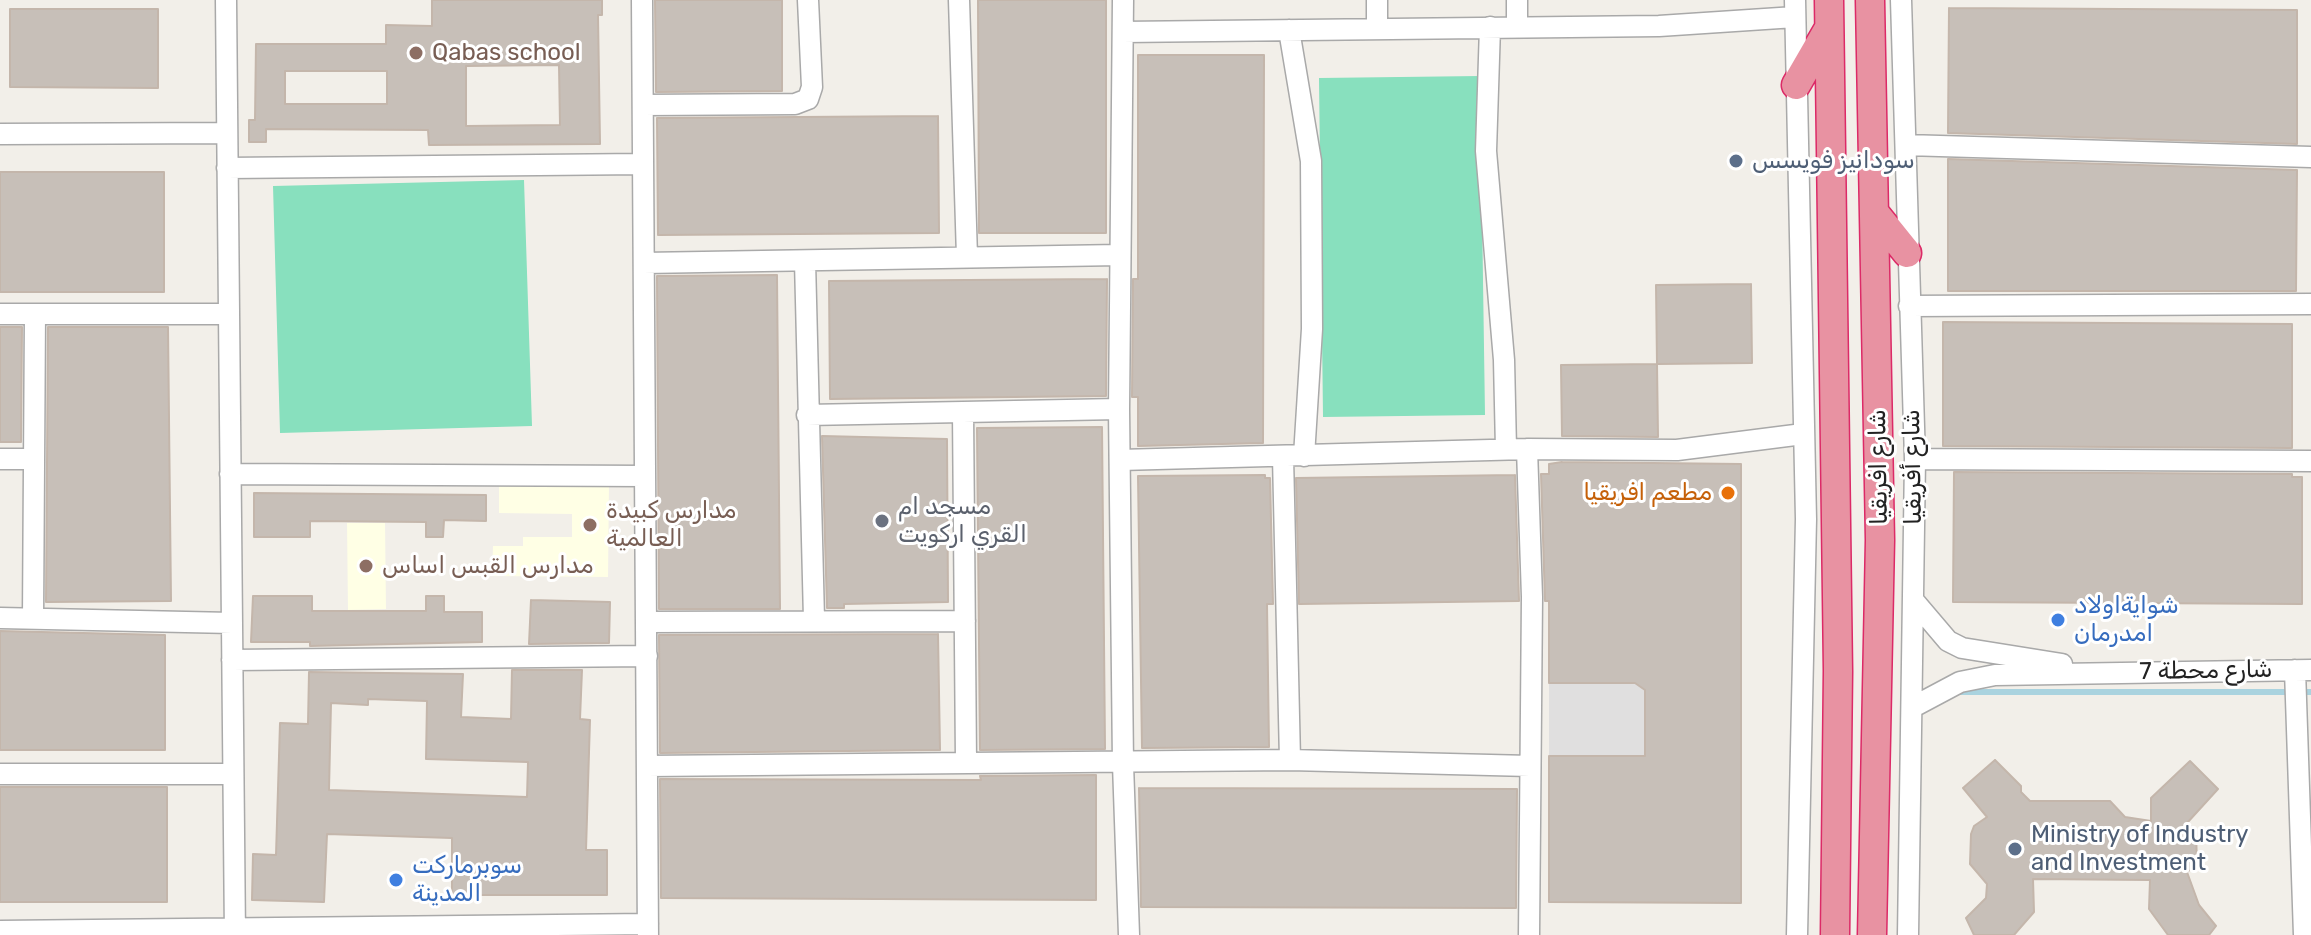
<!DOCTYPE html>
<meta charset="utf-8">
<style>
body{margin:0}
canvas{display:block;background:#f2efe9}
</style>
<canvas width="2311" height="935"></canvas>
<script>
const c = document.querySelector('canvas').getContext('2d');
c.lineJoin = 'round';
function fill(path, color) { c.fillStyle = color; c.fill(path, 'evenodd'); }
const poly = rows => new Path2D(rows.map(r => 'M' + r).join(''));
function stroke(path, color, width, dash) { c.strokeStyle = color; c.lineWidth = width; c.lineCap = dash ? 'butt' : 'round'; c.setLineDash(dash || []); c.stroke(path); }
function drawText(font, color, halo, rows, align = 'center') {
  c.font = font + ' Rubik,Cairo,sans-serif'; c.lineWidth = 6; c.setLineDash([]); c.textBaseline = 'middle'; c.strokeStyle = halo; c.fillStyle = color; for (const [text, x, y, turn = 0] of rows) {
    c.save(); c.translate(x, y); c.rotate((+turn || 0) * Math.PI / 180); c.textAlign = isNaN(turn) ? turn : align; if (halo) c.strokeText(text, 0, 0); c.fillText(text, 0, 0); c.restore();
  }
}
fill(poly([
 [1549,683,1645,683,1645,756,1549,756]
]), '#e0dfdf');
fill(poly([
 [499,484,609,484,608,577,492,576,493,546,523,546,523,537,572,537,572,514,499,513],
 [347,523,385,523,386,609,348,610]
]), '#ffffe5');
fill(poly([
 [1480,76,1485,415,1323,417,1319,78],
 [524,180,532,426,280,433,273,186]
]), '#88e0be');
stroke(poly([
 [1955,692,2311,692]
]), '#aad3df', 6);
const building = poly([
 [432,0,602,0,602,15,598,15,600,144,429,145,428,130,266,129,266,142,249,142,249,120,255,120,256,44,386,44,386,25,432,26,432,0],
 [559,65,560,125,466,126,466,66,559,65],
 [285,71,387,71,387,104,285,104,285,71],
 [655,0,782,0,782,91,656,92,655,0],
 [978,0,1106,0,1106,233,979,233,978,0],
 [1949,8,2297,10,2297,144,1948,133,1949,8],
 [10,9,158,9,158,88,10,87,10,9],
 [1138,55,1264,55,1263,443,1138,446,1138,397,1132,397,1133,279,1138,279,1138,55],
 [938,116,939,233,658,235,657,118,938,116],
 [1948,159,2297,170,2296,291,1948,291,1948,159],
 [0,172,164,172,164,292,0,292,0,172],
 [777,275,780,609,659,609,657,276,777,275],
 [1107,279,1106,396,830,399,829,281,1107,279],
 [1751,284,1752,363,1657,364,1656,285,1751,284],
 [1943,322,2292,324,2292,448,1943,446,1943,322],
 [0,327,22,327,21,442,0,442,0,327],
 [48,327,168,327,171,601,46,602,48,327],
 [1657,364,1658,437,1562,436,1561,365,1657,364],
 [1102,427,1105,749,980,750,977,428,1102,427],
 [822,436,947,439,948,602,844,604,844,608,827,608,822,436],
 [1562,462,1741,464,1741,903,1549,902,1549,756,1645,756,1645,690,1635,683,1549,683,1549,601,1545,601,1541,474,1549,474,1549,464,1562,462],
 [1954,472,2292,474,2292,477,2302,477,2302,604,1953,602,1954,472],
 [1265,475,1265,478,1270,478,1273,604,1267,604,1269,747,1142,748,1138,476,1265,475],
 [1515,475,1519,601,1299,604,1296,478,1515,475],
 [254,493,486,495,486,521,444,520,443,537,426,537,426,522,310,521,310,537,254,537,254,493],
 [253,596,312,596,312,611,426,611,426,596,444,596,444,612,482,612,482,642,310,646,310,642,251,642,253,596],
 [531,600,610,602,609,643,529,644,531,600],
 [0,631,165,635,165,750,0,750,0,631],
 [938,634,940,750,660,753,659,635,938,634],
 [512,670,582,670,580,719,590,720,586,850,607,850,607,895,452,895,452,838,327,834,324,902,252,900,253,854,276,855,280,723,308,724,309,672,463,674,461,717,511,719,512,670],
 [368,699,427,701,426,759,528,762,527,797,329,790,331,703,368,705,368,699],
 [1995,760,2021,786,2021,792,2030,801,2110,801,2125,817,2151,821,2151,798,2190,761,2218,789,2187,823,2196,831,2197,865,2187,872,2199,905,2216,926,2209,935,2168,935,2149,909,2150,880,2033,879,2034,912,2014,935,1974,935,1966,918,1986,898,1987,884,1970,864,1971,834,1974,826,1987,817,1963,788,1995,760],
 [1096,775,1096,900,661,898,660,779,981,780,980,776,1096,775],
 [0,787,167,787,167,902,0,902,0,787],
 [1139,788,1517,789,1516,908,1141,907,1139,788]
]);
fill(building, '#c7bfb8');
stroke(building, '#c4b6ab', 2);
const minor = poly([
 [226,0,235,935],
 [642,0,648,935],
 [959,0,967,257],
 [1123,0,1119,409,1123,764,1129,935],
 [1377,0,1377,29],
 [1795,0,1806,519,1797,935],
 [1901,0,1915,459,1908,935],
 [1490,27,1486,151,1504,360,1506,449],
 [1517,27,1517,0],
 [1289,30,1311,161,1312,329,1304,456],
 [1123,32,1659,26,1795,17],
 [643,105,795,104,808,99,812,87,808,0],
 [0,134,227,133],
 [1906,145,2311,157],
 [227,168,642,164],
 [805,261,814,619],
 [644,263,1119,255],
 [1909,306,2311,304],
 [0,314,229,314],
 [963,412,966,762],
 [807,415,1119,409],
 [1527,449,1532,597,1529,935],
 [1283,457,1290,760],
 [0,459,34,459],
 [1915,459,2311,461],
 [1120,460,1527,449,1677,450,1803,434],
 [230,474,645,476],
 [1914,601,1948,641,1962,648,2062,664],
 [0,618,232,623],
 [33,618,35,314],
 [646,622,965,621],
 [232,660,647,656],
 [2295,670,2304,935],
 [1913,707,1960,682,1995,675,2311,670],
 [647,766,1290,760,1530,766],
 [0,774,233,774],
 [0,931,648,924]
]);
const highway = poly([
 [1829,0,1838,671,1835,935],
 [1870,0,1880,540,1872,935],
 [1796,85,1829,28],
 [1874,212,1907,253]
]);
stroke(minor, '#a9a9a9', 23);
stroke(highway, '#dc2a67', 31);
stroke(minor, '#fff', 20);
stroke(highway, '#e892a2', 28);
for (const [x, y, r, color] of [
 [416,53,8,"#8d6e63"],
 [1736,161,8,"#5c6f8a"],
 [1728,493,8,"#e8710a"],
 [882,521,8,"#6b7280"],
 [590,525,8,"#8d6e63"],
 [366,566,8,"#8d6e63"],
 [2058,620,8,"#3f7fe0"],
 [2015,849,8,"#5c6f8a"],
 [396,880,8,"#3f7fe0"]
]) { const dot = new Path2D(); dot.arc(x, y, r, 0, 2 * Math.PI); c.fillStyle = color; c.fill(dot); stroke(dot, '#fff', 3); }
drawText('24px', '#785e54', '#fff', [
 ["Qabas school",432,53],
 ["مدارس كبيدة",606,511],
 ["العالمية",606,539],
 ["مدارس القبس اساس",382,566]
], 'left');
drawText('24px', '#4e5e75', '#fff', [
 ["سودانيز فويسس",1752,161],
 ["Ministry of Industry",2031,835],
 ["and Investment",2031,863]
], 'left');
drawText('24px', '#222', '#fff', [
 ["شارع افريقيا",1879,467,-91],
 ["شارع أفريقيا",1913,467,-91],
 ["شارع محطة 7",2206,671,-1]
]);
drawText('24px', '#c56008', '#fff', [
 ["مطعم افريقيا",1712,493]
], 'right');
drawText('24px', '#5b616d', '#fff', [
 ["مسجد ام",898,507],
 ["القري اركويت",898,535]
], 'left');
drawText('24px', '#366cbe', '#fff', [
 ["شوايةاولاد",2074,606],
 ["امدرمان",2074,634],
 ["سوبرماركت",412,866],
 ["المدينة",412,894]
], 'left');
</script>
